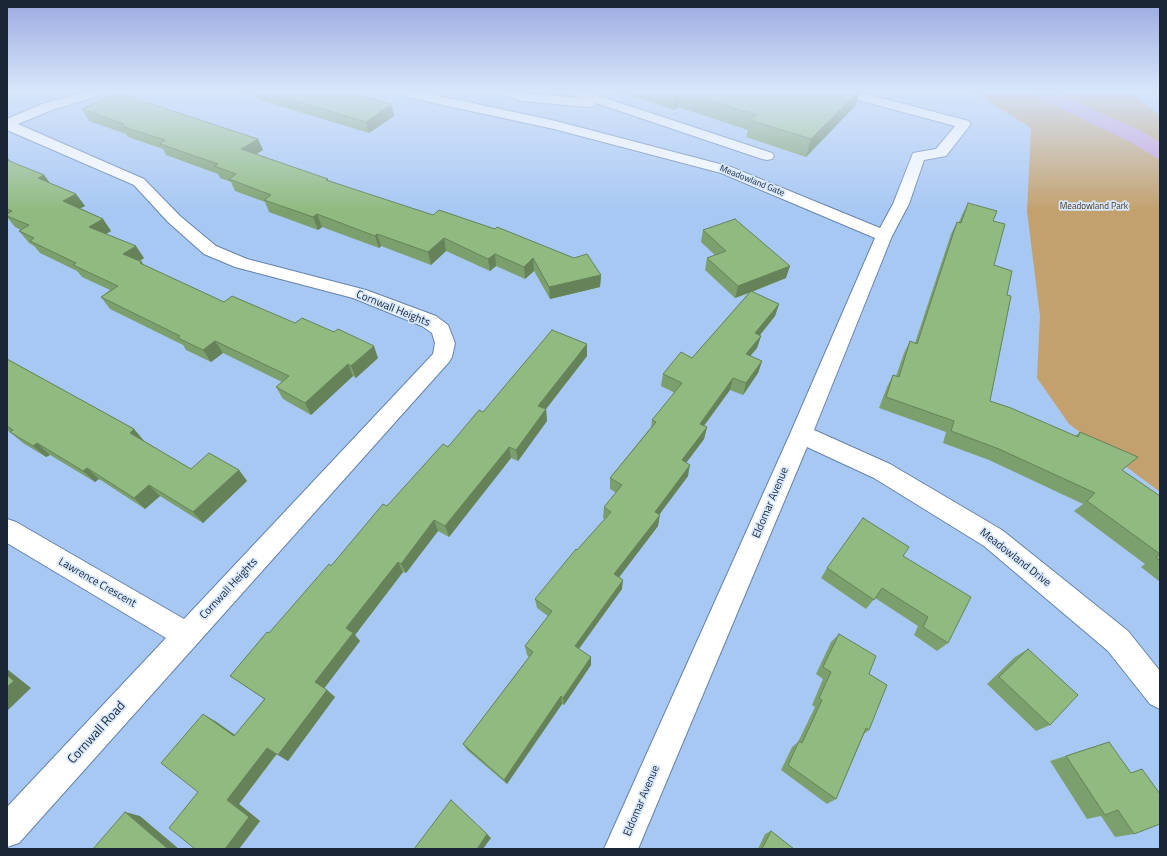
<!DOCTYPE html>
<style>
body{margin:0}
#map{position:relative;width:1167px;height:856px;overflow:hidden;background:#a8c8f4;font-family:"Titillium Web",sans-serif}
canvas{display:block}
.frame{position:absolute;inset:0;border:8px solid #192535;pointer-events:none}
</style>
<div id="map">
<canvas width="1167" height="856"></canvas>
<div class="frame"></div>
</div>
<script>
const c = document.querySelector('canvas').getContext('2d');
c.lineJoin = 'round';
function fill(path, color) { c.fillStyle = color; c.fill(path, 'evenodd'); }
const poly = rows => new Path2D(rows.map(r => 'M' + r).join(''));
function stroke(path, color, width, dash) { c.strokeStyle = color; c.lineWidth = width; c.lineCap = dash ? 'butt' : 'round'; c.setLineDash(dash || []); c.stroke(path); }
function drawText(font, color, halo, rows, align = 'center') {
  c.font = font + ' "Titillium Web",sans-serif'; c.lineWidth = 3.5; c.setLineDash([]); c.textBaseline = 'middle'; c.strokeStyle = halo; c.fillStyle = color; for (const [text, x, y, turn = 0] of rows) {
    c.save(); c.translate(x, y); c.rotate((+turn || 0) * Math.PI / 180); c.textAlign = isNaN(turn) ? turn : align; if (halo) c.strokeText(text, 0, 0); c.fillText(text, 0, 0); c.restore();
  }
}
fill(poly([
 [972,91,1130,91,1160,116,1160,492,1069,424,1037,378,1040,316,1027,211,1031,128]
]), '#c3a16e');
fill(poly([
 [1025,91,1053,91,1139,130,1160,142,1160,160,1130,142]
]), '#c79cd6');
const minor = poly([
 [87,91,106,91,105,94,52,110,18,124,144,179,180,216,216,246,247,259,366,290,436,316,448,325,455,343,452,357,449,362,19,843,7,847,7,807,166,638,7,543,7,519,16,522,184,619,433,354,435,343,432,333,422,326,353,298,235,267,204,254,168,222,134,185,7,130,7,119,42,104,87,91],
 [398,91,417,91,556,121,731,167,880,228,893,204,913,153,936,149,955,126,836,94,835,91,855,91,969,121,971,124,946,156,924,160,909,204,892,236,814,430,890,464,1002,530,1128,631,1160,671,1160,709,1150,704,1108,651,984,546,874,478,807,447,638,849,604,849,790,434,875,238,721,173,554,129,420,100,399,94,398,91],
 [499,91,516,91,523,93,581,98,567,94,566,91,584,91,772,153,774,156,772,159,767,160,762,159,596,103,594,106,589,107,521,101,500,94,499,91]
]);
stroke(minor, '#6583ab', 2);
fill(minor, '#fff');
fill(poly([
 [239,91,340,91,391,104,394,116,369,133,260,100,258,97],
 [615,91,860,91,855,106,806,157,746,137,748,130,678,107,674,110],
 [82,109,258,139,263,150,257,154,328,180,601,275,600,287,550,299,534,271,525,279,496,266,490,271,446,251,431,265,381,246,379,248,322,227,318,230,269,212,265,202,235,191,231,182,220,178,218,174,166,155,163,149,128,137,126,134,89,121],
 [7,157,11,162,44,175,50,183,76,194,85,206,80,208,103,219,111,231,106,234,144,258,140,261,142,262,144,265,224,302,295,323,378,358,356,378,353,376,311,415,283,399,276,387,282,382,223,353,211,362,186,350,183,345,110,309,101,297,110,290,82,277,77,271,40,253,34,246,29,243,19,231,21,230,15,227,7,217],
 [968,203,993,221,994,265,1007,295,990,401,1075,436,1080,432,1122,470,1160,496,1160,582,1141,567,1145,564,1074,511,1083,504,989,460,943,443,946,432,879,408,887,387,893,375,896,376,904,353,910,341,915,343,951,234,957,222,959,222,962,215],
 [703,230,786,278,752,292,779,304,775,316,760,335,761,336,757,348,750,356,762,361,758,373,743,395,730,390,704,426,707,427,704,439,686,463,688,476,659,515,658,526,619,577,622,589,579,649,591,657,591,665,564,705,562,704,507,784,467,750,463,744,529,657,527,655,525,646,548,616,537,608,535,599,577,550,605,519,603,518,604,507,616,493,610,489,610,478,651,427,652,420,675,393,661,386,663,374,692,358,749,293,735,298,705,270,707,258,715,255,701,242],
 [587,344,587,356,546,409,547,421,518,461,511,458,449,537,438,531,406,573,403,572,355,635,360,641,324,688,335,697,288,761,277,754,239,804,260,821,239,849,195,849,198,792,215,721,235,735,264,699,230,676,387,506,483,412],
 [7,359,134,429,144,441,191,469,239,470,247,481,203,523,160,496,145,509,99,479,95,482,50,455,46,457,23,443,11,433,7,430],
 [903,556,948,643,937,651,914,635,918,626,875,598,866,609,821,578,827,568],
 [839,634,869,674,869,730,864,734,836,799,827,804,781,770,792,747,798,742,815,707,812,705,823,679,816,674,831,642],
 [1028,649,1050,725,1036,731,987,684,1015,657],
 [1109,742,1134,834,1115,837,1101,816,1087,819,1050,761],
 [771,831,794,849,758,849,765,834]
]), '#7ca06d');
fill(poly([
 [680,91,678,107,674,110,676,93],
 [859,91,860,91,855,106,806,157,811,139],
 [391,104,394,116,369,133,366,122],
 [258,139,263,150,246,160,241,149],
 [7,157,16,169,7,164],
 [44,175,53,187,38,178],
 [76,194,85,206,71,213,63,201],
 [317,214,322,227,318,230,313,217],
 [103,219,111,231,97,239,89,227],
 [377,234,381,246,379,248,375,236],
 [444,238,446,251,431,265,428,252],
 [136,246,144,258,131,266,123,254],
 [495,254,496,266,490,271,488,259],
 [533,258,534,271,525,279,524,267],
 [790,266,786,278,735,298,738,286],
 [601,275,600,287,550,299,549,287],
 [779,304,775,316,752,345,755,333],
 [761,336,757,348,742,366,746,354],
 [215,341,223,353,211,362,203,350],
 [587,344,587,356,539,418,538,406],
 [374,346,378,358,356,378,351,366],
 [762,361,758,373,743,395,746,383],
 [348,364,353,376,311,415,305,403],
 [733,378,730,390,697,435,700,424],
 [546,409,547,421,518,461,516,450],
 [707,427,704,439,680,471,682,460],
 [134,429,144,441,140,444,130,433],
 [37,443,50,455,46,457,33,446],
 [509,447,511,458,449,537,445,526],
 [690,465,688,476,653,523,655,512],
 [87,468,99,479,95,482,83,471],
 [239,470,247,481,203,523,193,512],
 [149,485,160,496,145,509,134,498],
 [660,515,658,526,614,584,614,574],
 [434,520,438,531,406,573,401,564],
 [398,562,403,572,355,635,360,641,323,690,315,682,346,628],
 [623,580,622,589,575,654,575,646],
 [591,657,591,665,564,705,563,698],
 [7,669,31,688,7,711],
 [327,690,335,697,288,761,278,755],
 [561,696,562,704,507,784,504,780],
 [203,714,215,721,245,742,234,736],
 [267,748,277,753,239,804,260,821,239,849,225,849,227,800],
 [125,812,140,816,179,849,168,849],
 [487,834,491,838,483,849,477,849]
]), '#658259');
const building = poly([
 [261,91,340,91,391,104,366,122,261,91],
 [668,91,679,91,676,93,668,91],
 [680,91,859,91,811,139,750,120,756,115,680,91],
 [118,93,258,139,241,149,328,179,326,180,433,215,439,210,495,229,497,227,574,258,587,254,601,275,549,287,533,258,524,267,495,254,488,259,444,238,428,252,377,234,375,236,317,214,313,217,264,200,271,195,229,179,236,174,214,166,218,164,160,144,165,140,121,126,124,124,82,109,118,93],
 [7,160,44,175,38,178,76,194,63,201,103,219,89,227,136,246,123,254,142,262,140,263,224,302,232,296,295,323,302,318,334,332,338,329,374,346,351,366,348,364,305,403,276,387,289,376,215,341,203,350,178,338,180,336,101,297,118,286,73,265,76,263,30,241,34,238,19,231,29,225,7,216,7,214,12,211,7,209,7,160],
 [968,203,997,211,993,221,1005,224,994,265,1012,271,1007,295,1011,296,990,401,1011,408,1078,437,1080,432,1138,457,1122,470,1160,496,1160,561,1156,557,1160,554,1087,501,1095,493,999,449,951,431,954,421,886,397,893,375,899,377,910,341,917,344,957,222,961,223,968,203],
 [735,219,790,266,738,286,707,258,726,251,703,230,735,219],
 [751,291,779,304,755,333,761,336,746,354,762,361,746,383,733,378,700,424,707,427,682,460,690,465,655,512,660,515,614,574,623,580,575,646,591,657,563,698,561,696,504,780,463,744,533,652,525,646,552,611,535,599,576,549,577,550,611,512,604,507,622,485,610,478,656,422,652,420,682,383,663,374,681,352,692,358,751,291],
 [552,330,587,344,538,406,546,409,516,450,509,447,445,526,434,520,401,564,398,562,346,628,353,633,315,682,327,690,278,755,267,748,227,800,249,817,225,849,195,849,169,828,198,792,161,763,203,714,234,736,265,699,230,676,267,632,269,633,329,564,331,566,383,504,387,506,443,444,448,447,479,410,483,412,552,330],
 [7,359,134,429,130,433,191,469,209,453,239,470,193,512,149,485,134,498,87,468,83,471,37,443,33,446,10,432,13,430,7,426,7,359],
 [863,518,909,547,903,556,971,597,948,643,923,627,928,617,882,588,874,600,827,568,863,518],
 [839,634,876,656,869,674,887,685,869,730,866,728,836,799,788,765,799,741,802,743,822,700,819,698,831,672,823,667,839,634],
 [1028,649,1078,695,1050,725,999,677,1028,649],
 [7,675,14,681,7,687,7,675],
 [1109,742,1131,773,1142,769,1160,794,1160,824,1134,834,1118,810,1105,815,1066,756,1109,742],
 [451,800,487,834,477,849,414,849,451,800],
 [125,812,168,849,93,849,125,812],
 [771,831,794,849,762,849,771,831]
]);
fill(building, '#90ba7f');
stroke(building, '#658259', 1);
const sky = c.createLinearGradient(0, 0, 0, 211);
sky.addColorStop(0, '#9baae1');
sky.addColorStop(0.43, '#d8e6fa');
sky.addColorStop(1, '#d8e6fa00');
c.fillStyle = sky;
c.fillRect(0, 0, 1167, 211);
drawText('9px', '#192535', '#d7e8fe', [
 ["Meadowland Gate",752,181,22]
]);
drawText('9px', '#463418', '#d7e8fe', [
 ["Meadowland Park",1094,207]
]);
drawText('11px', '#192535', '#d7e8fe', [
 ["Cornwall Heights",393,309,22],
 ["Eldomar Avenue",771,503,-67],
 ["Meadowland Drive",1015,558,38],
 ["Lawrence Crescent",97,583,30],
 ["Cornwall Heights",229,589,-47],
 ["Eldomar Avenue",642,801,-67]
]);
drawText('13px', '#192535', '#d7e8fe', [
 ["Cornwall Road",97,733,-48]
]);
</script>
